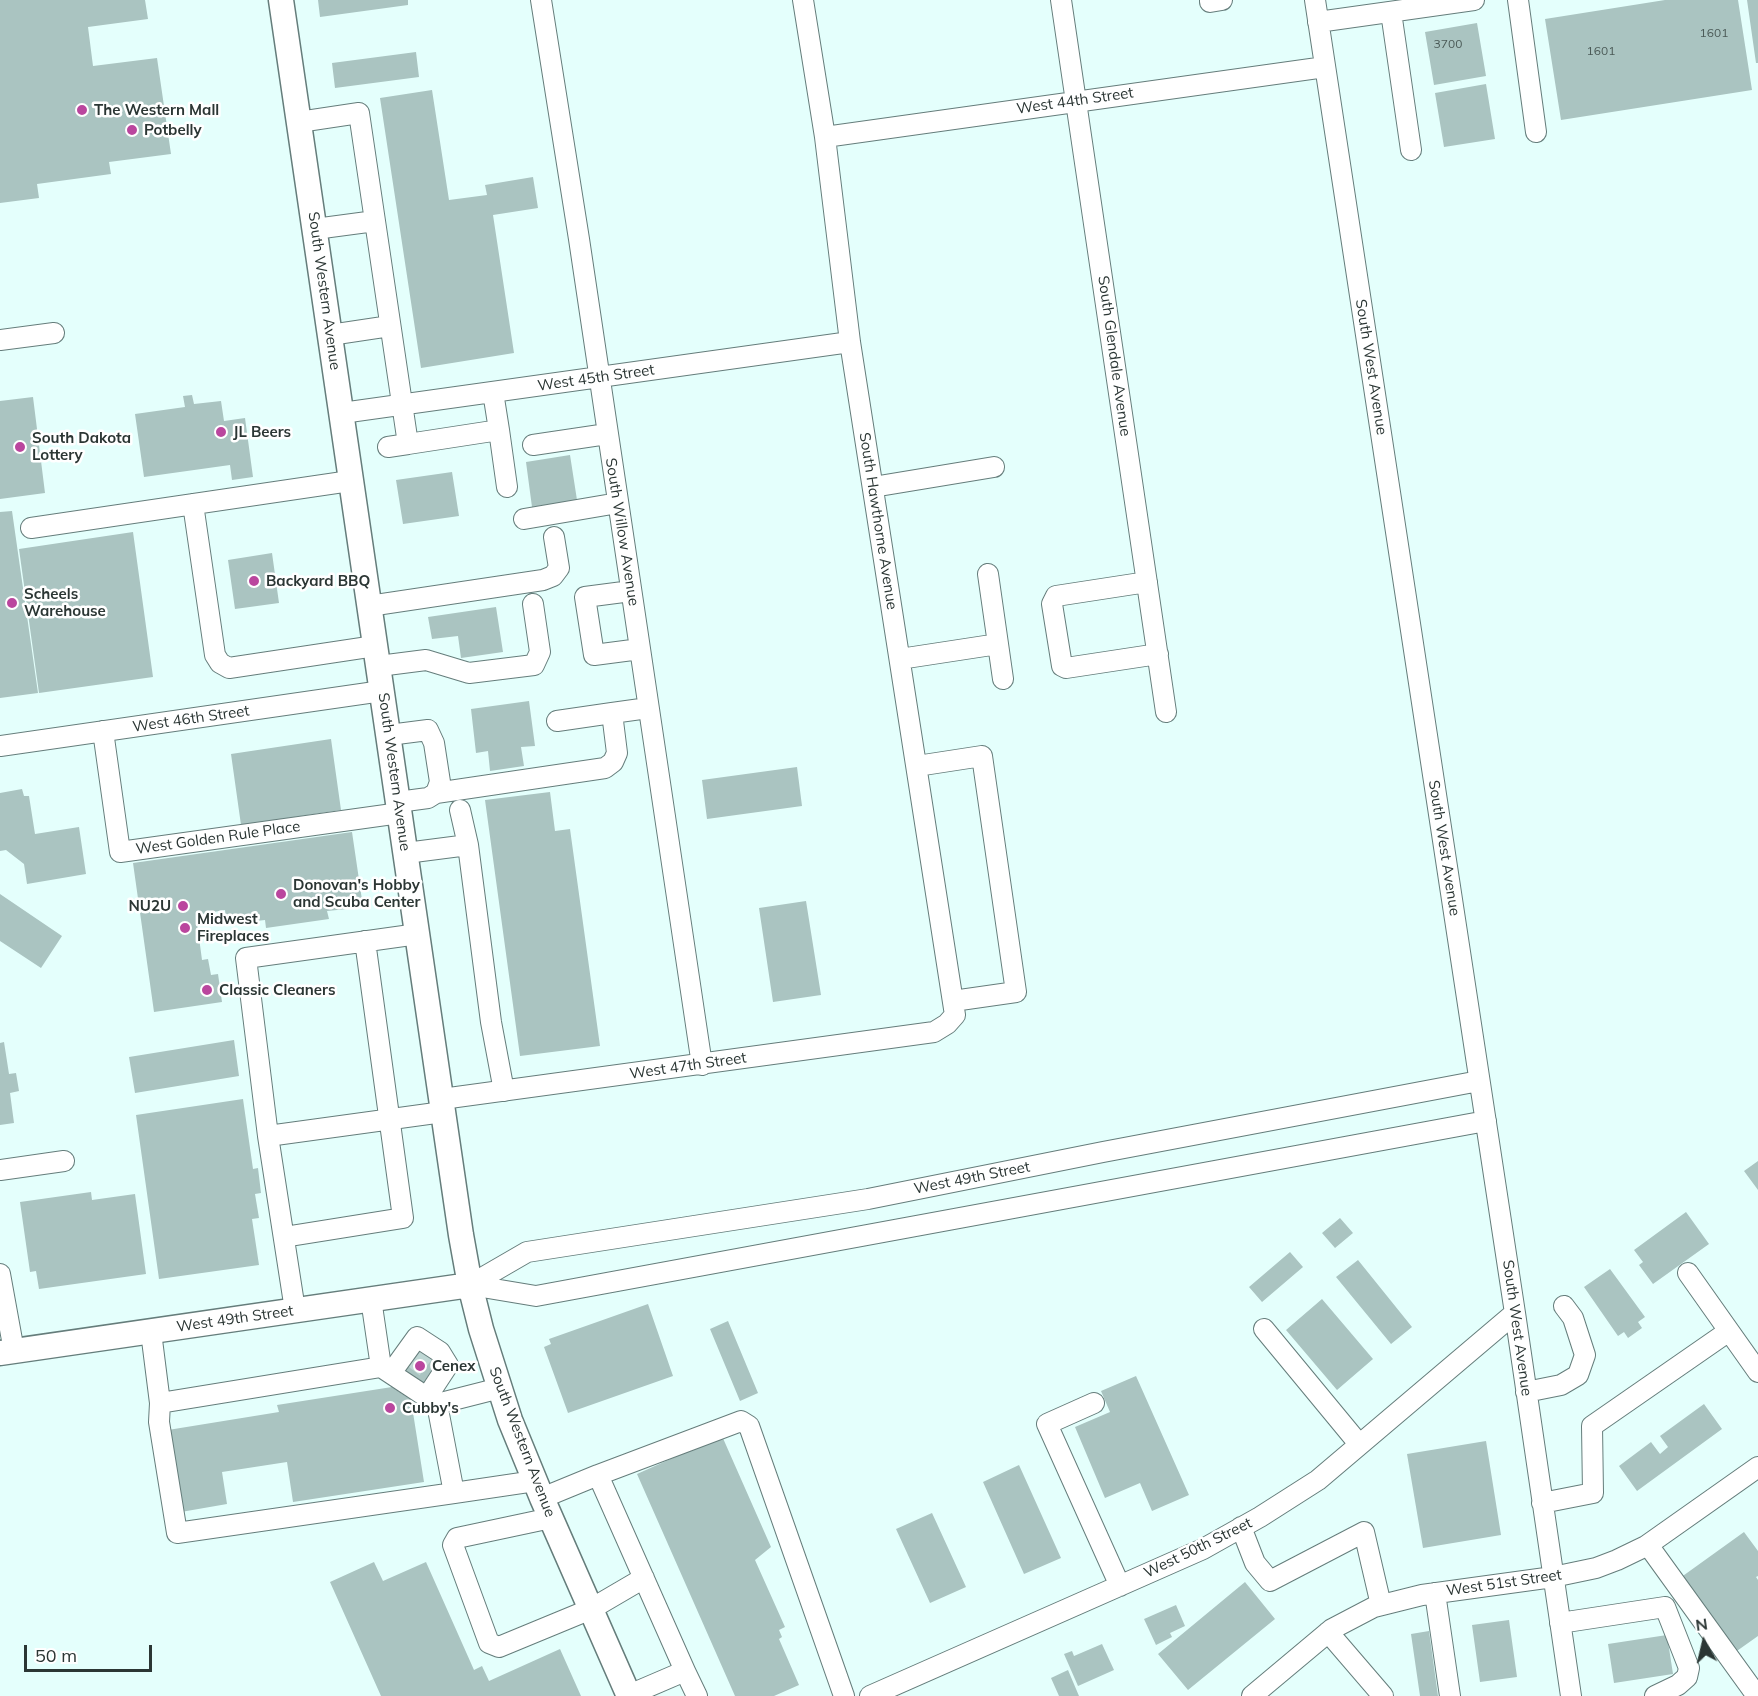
<!DOCTYPE html>
<style>
body{margin:0}
#map{position:relative;width:1758px;height:1696px;overflow:hidden;background:#e4fffc;font-family:Mulish,sans-serif}
canvas{display:block}
.north{position:absolute;left:1674px;top:1612px;width:60px;height:60px;-webkit-text-stroke:4px #fff;paint-order:stroke;rotate:352deg;font-size:16px;font-weight:700;line-height:24px;text-align:center;color:#2b3634}
.north::after{content:'';display:block;margin:auto;width:21px;height:27px;background:#2b3634;clip-path:polygon(50% 0,100% 100%,50% 72%,0 100%)}
.scale{position:absolute;left:24px;top:1645px;width:128px;height:27px;box-sizing:border-box;border:3px solid #2b3634;border-top:0;padding-left:8px;font-size:18px;line-height:21px;white-space:nowrap;color:#2b3634;-webkit-text-stroke:4px #fff;paint-order:stroke}
</style>
<div id="map">
<canvas width="1758" height="1696"></canvas>
<div class="north">N</div>
<div class="scale">50 m</div>
</div>
<script>
const c = document.querySelector('canvas').getContext('2d');
c.lineJoin = 'round';
function fill(path, color) { c.fillStyle = color; c.fill(path, 'evenodd'); }
const poly = rows => new Path2D(rows.map(r => 'M' + r).join(''));
function stroke(path, color, width, dash) { c.strokeStyle = color; c.lineWidth = width; c.lineCap = dash ? 'butt' : 'round'; c.setLineDash(dash || []); c.stroke(path); }
function drawText(font, color, halo, rows, align = 'center') {
  c.font = font + ' Mulish,sans-serif'; c.lineWidth = 5; c.setLineDash([]); c.textBaseline = 'middle'; c.strokeStyle = halo; c.fillStyle = color; for (const [text, x, y, turn = 0] of rows) {
    c.save(); c.translate(x, y); c.rotate((+turn || 0) * Math.PI / 180); c.textAlign = isNaN(turn) ? turn : align; if (halo) c.strokeText(text, 0, 0); c.fillText(text, 0, 0); c.restore();
  }
}
fill(poly([
 [0,0,145,0,148,19,88,27,93,66,157,58,171,154,109,162,111,174,37,184,39,198,0,203],
 [318,0,408,0,408,5,320,17],
 [1665,0,1738,0,1752,90,1561,120,1545,19],
 [1747,0,1758,0,1758,63,1756,63],
 [1477,23,1486,76,1434,85,1425,32],
 [416,52,419,77,335,88,332,63],
 [1486,84,1495,139,1444,147,1435,93],
 [432,90,449,200,487,195,485,185,533,177,538,208,493,215,514,353,421,368,380,98],
 [192,395,194,404,221,401,224,421,245,418,253,477,232,480,230,465,144,477,135,414,185,407,183,396],
 [33,397,45,493,0,499,0,401],
 [570,455,577,500,532,507,526,462],
 [452,472,459,516,403,524,396,480],
 [12,511,38,693,0,698,0,512],
 [133,532,153,677,39,693,19,549],
 [272,553,279,603,235,609,228,560],
 [496,607,503,652,461,658,458,636,432,639,428,617],
 [529,701,535,746,521,747,524,766,490,771,488,751,476,753,471,709],
 [331,739,341,810,241,825,231,754],
 [797,767,802,806,707,819,702,780],
 [22,789,24,796,29,796,35,834,79,827,86,874,27,884,24,864,6,850,0,851,0,793],
 [550,792,555,831,570,829,600,1046,520,1056,485,800],
 [352,832,362,900,346,902,347,909,327,911,329,919,266,928,265,920,247,922,246,916,226,919,225,910,196,915,202,960,208,959,211,975,218,974,222,1002,154,1012,133,863],
 [0,894,62,936,41,968,0,941],
 [806,901,821,995,773,1002,759,908],
 [234,1040,239,1076,135,1093,129,1057],
 [4,1042,9,1074,16,1073,19,1091,10,1093,14,1123,0,1125,0,1043],
 [243,1099,253,1169,258,1168,261,1193,255,1194,259,1218,252,1219,259,1265,159,1279,136,1115],
 [1758,1161,1758,1190,1744,1171],
 [91,1192,92,1200,135,1194,146,1274,39,1289,36,1271,30,1272,20,1202],
 [1686,1212,1709,1244,1653,1284,1639,1265,1643,1262,1634,1250],
 [1340,1218,1353,1233,1335,1248,1322,1233],
 [1290,1252,1303,1267,1262,1302,1249,1287],
 [1358,1260,1412,1327,1391,1344,1336,1277],
 [1610,1269,1645,1317,1638,1322,1642,1328,1628,1338,1624,1332,1618,1336,1584,1287],
 [1322,1299,1373,1359,1337,1390,1286,1330],
 [648,1304,673,1376,568,1413,544,1347,551,1344,549,1339],
 [728,1321,758,1393,740,1401,710,1329],
 [417,1345,441,1362,422,1388,398,1371],
 [1136,1376,1189,1495,1152,1511,1140,1483,1105,1498,1075,1427,1110,1412,1101,1391],
 [392,1387,411,1400,424,1482,293,1502,287,1462,222,1472,227,1504,181,1512,168,1430,279,1412,277,1405],
 [1704,1404,1722,1429,1637,1491,1619,1466,1651,1442,1660,1454,1668,1447,1660,1436],
 [722,1436,771,1547,755,1560,785,1627,779,1630,782,1637,779,1639,799,1685,774,1696,735,1696,637,1474],
 [1486,1441,1501,1535,1423,1548,1407,1454],
 [1019,1465,1061,1558,1024,1574,983,1482],
 [932,1513,966,1587,930,1603,896,1529],
 [1744,1532,1758,1551,1758,1576,1756,1577,1758,1580,1758,1636,1734,1653,1680,1578],
 [374,1562,383,1581,426,1562,474,1670,482,1666,489,1681,560,1649,581,1696,381,1696,330,1582],
 [1245,1582,1275,1619,1188,1690,1158,1654],
 [1176,1605,1185,1626,1170,1633,1172,1637,1156,1645,1144,1619],
 [1509,1620,1517,1677,1480,1682,1472,1625],
 [1429,1631,1438,1696,1420,1696,1411,1634],
 [1667,1635,1673,1674,1614,1683,1608,1644],
 [1102,1644,1114,1670,1078,1686,1064,1654,1072,1651,1074,1656],
 [1068,1670,1079,1696,1059,1696,1051,1678]
]), '#aac4c1');
stroke(poly([
 [410,1355,433,1373]
]), '#bfd7d4', 20, [20, 10]);
const minor = poly([
 [541,0,579,239,702,1065],
 [1061,0,1166,712],
 [1210,0,1210,2,1222,0],
 [1315,0,1515,1313,1571,1696],
 [1518,0,1536,132],
 [1391,12,1411,150],
 [1318,22,1474,0],
 [299,122,359,113,408,444,388,447],
 [825,137,1325,67],
 [315,229,375,221],
 [330,335,390,326],
 [0,340,54,333],
 [493,392,499,430],
 [342,413,850,342],
 [408,444,499,430,507,487],
 [533,445,607,434],
 [873,487,994,467],
 [193,504,215,655,220,663,229,668,375,646],
 [524,519,618,503],
 [31,528,350,481],
 [1147,582,1056,596,1052,604,1062,666,1066,668,1158,654],
 [631,591,585,597,594,655,640,649],
 [369,606,543,580,553,576,559,568,554,537],
 [998,644,1003,679],
 [900,659,998,644,988,574],
 [379,666,426,660,469,673,534,665,540,652,533,604],
 [557,721,612,713],
 [103,731,120,852,400,813],
 [389,735,428,730,434,743,440,782,436,793,428,798,398,802],
 [0,746,382,691],
 [917,766,982,756,1016,992,953,1001],
 [436,793,605,768,613,762,617,753,612,713,648,708],
 [468,845,491,1022,504,1091],
 [406,853,468,845,460,810],
 [418,934,246,958,268,1136,443,1112],
 [442,1099,934,1032,947,1024,955,1015,850,342,825,137,803,0],
 [268,1136,295,1310],
 [0,1170,64,1161],
 [284,1237,403,1218,365,941],
 [1688,1273,1758,1372],
 [0,1274,14,1351],
 [470,1285,527,1252,868,1199,1103,1152,1479,1081],
 [470,1285,536,1296,1486,1121],
 [371,1299,381,1367,437,1404],
 [1264,1329,1359,1444],
 [151,1332,160,1403,381,1367],
 [391,1373,417,1337,440,1352,448,1365,427,1397],
 [500,1388,437,1404,454,1493,535,1481],
 [1526,1392,1561,1385,1578,1375,1585,1355,1573,1318,1564,1306],
 [160,1403,159,1422,177,1533,454,1493],
 [1094,1403,1047,1424,1120,1586],
 [598,1475,741,1421,749,1426,844,1696],
 [542,1498,598,1475,685,1671],
 [1542,1503,1593,1493,1592,1426,1729,1331],
 [551,1518,457,1538,453,1545,489,1643,499,1647,591,1609,644,1578],
 [1241,1527,1255,1563,1270,1581,1364,1532,1381,1605],
 [1648,1545,1757,1696],
 [1435,1593,1450,1696],
 [1560,1623,1665,1607,1689,1668,1687,1677,1678,1685,1655,1696],
 [1328,1632,1383,1696],
 [629,1695,685,1671,697,1696],
 [870,1696,1203,1549,1260,1517,1318,1480,1515,1313],
 [1252,1696,1332,1629,1374,1607,1422,1595,1553,1577,1596,1568,1617,1560,1646,1546,1758,1467]
]);
const major = poly([
 [281,0,461,1235,470,1285,481,1329,510,1420,542,1498,629,1696],
 [0,1353,470,1285]
]);
stroke(minor, '#657d7b', 22);
stroke(major, '#657d7b', 27);
stroke(minor, '#fff', 20);
stroke(major, '#fff', 24);
for (const [x, y, r, color] of [
 [82,110,6,"#ba469e"],
 [132,130,6,"#ba469e"],
 [221,432,6,"#ba469e"],
 [20,447,6,"#ba469e"],
 [254,581,6,"#ba469e"],
 [12,603,6,"#ba469e"],
 [281,894,6,"#ba469e"],
 [183,906,6,"#ba469e"],
 [185,928,6,"#ba469e"],
 [207,990,6,"#ba469e"],
 [420,1366,6,"#ba469e"],
 [390,1408,6,"#ba469e"]
]) { const dot = new Path2D(); dot.arc(x, y, r, 0, 2 * Math.PI); c.fillStyle = color; c.fill(dot); stroke(dot, '#fff', 2); }
drawText('12px', '#4b5a57', null, [
 ["1601",1714,33],
 ["3700",1448,44],
 ["1601",1601,51]
]);
drawText('15px', '#2b3634', '#fff', [
 ["West 44th Street",1075,101,-8],
 ["South Western Avenue",324,291,82],
 ["South Glendale Avenue",1114,356,82],
 ["South West Avenue",1371,367,81],
 ["West 45th Street",596,378,-8],
 ["South Hawthorne Avenue",878,521,81],
 ["South Willow Avenue",622,532,81],
 ["West 46th Street",191,719,-8],
 ["South Western Avenue",394,772,82],
 ["West Golden Rule Place",218,838,-8],
 ["South West Avenue",1444,848,81],
 ["West 47th Street",688,1066,-8],
 ["West 49th Street",972,1178,-11],
 ["West 49th Street",235,1319,-8],
 ["South West Avenue",1517,1328,82],
 ["South Western Avenue",522,1442,69],
 ["West 50th Street",1198,1548,-26],
 ["West 51st Street",1504,1583,-8]
]);
drawText('bold 15px', '#2b3634', '#fff', [
 ["The Western Mall",94,110],
 ["Potbelly",144,130],
 ["JL Beers",233,432],
 ["South Dakota",32,438],
 ["Lottery",32,455],
 ["Backyard BBQ",266,581],
 ["Scheels",24,594],
 ["Warehouse",24,611],
 ["Donovan's Hobby",293,885],
 ["and Scuba Center",293,902],
 ["NU2U",171,906,"right"],
 ["Midwest",197,919],
 ["Fireplaces",197,936],
 ["Classic Cleaners",219,990],
 ["Cenex",432,1366],
 ["Cubby's",402,1408]
], 'left');
</script>
